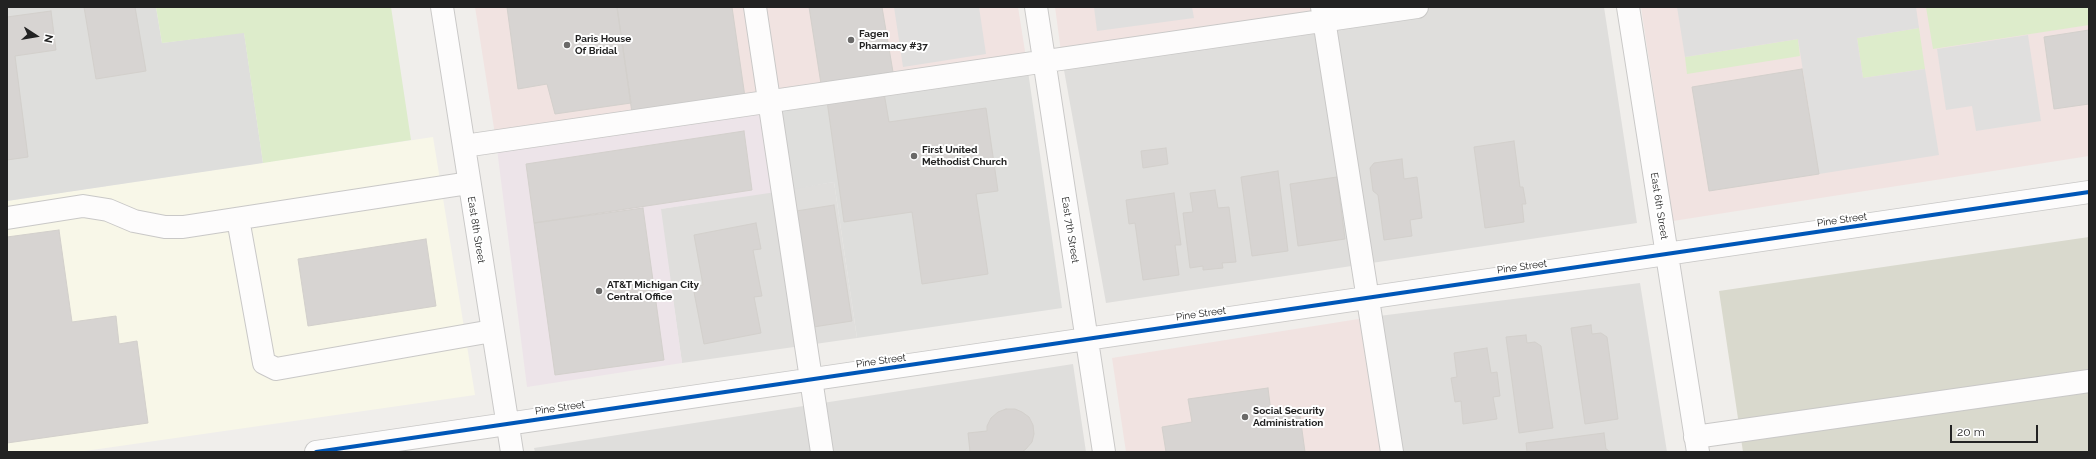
<!DOCTYPE html>
<style>
body{margin:0}
#map{position:relative;width:2096px;height:459px;overflow:hidden;background:#f0eeeb;font-family:Raleway,sans-serif}
canvas{display:block}
.frame{position:absolute;inset:0;border:8px solid #222;pointer-events:none}
.north{position:absolute;left:16px;top:16px;width:40px;height:40px;-webkit-text-stroke:3px #fff;paint-order:stroke;rotate:102deg;font-size:11px;font-weight:700;line-height:16px;text-align:center;color:#222}
.north::after{content:'';display:block;margin:auto;width:14px;height:18px;background:#222;clip-path:polygon(50% 0,100% 100%,50% 72%,0 100%)}
.scale{position:absolute;left:1950px;top:425px;width:88px;height:18px;box-sizing:border-box;border:2px solid #222;border-top:0;padding-left:5px;font-size:12px;line-height:14px;white-space:nowrap;color:#222;-webkit-text-stroke:3px #fff;paint-order:stroke}
</style>
<div id="map">
<canvas width="2096" height="459"></canvas>
<div class="frame"></div>
<div class="north">N</div>
<div class="scale">20 m</div>
</div>
<script>
const c = document.querySelector('canvas').getContext('2d');
c.lineJoin = 'round';
function fill(path, color) { c.fillStyle = color; c.fill(path, 'evenodd'); }
const poly = rows => new Path2D(rows.map(r => 'M' + r).join(''));
function stroke(path, color, width, dash) { c.strokeStyle = color; c.lineWidth = width; c.lineCap = dash ? 'butt' : 'round'; c.setLineDash(dash || []); c.stroke(path); }
function drawText(font, color, halo, rows, align = 'center') {
  c.font = font + ' Raleway,sans-serif'; c.lineWidth = 4; c.setLineDash([]); c.textBaseline = 'middle'; c.strokeStyle = halo; c.fillStyle = color; for (const [text, x, y, turn = 0] of rows) {
    c.save(); c.translate(x, y); c.rotate((+turn || 0) * Math.PI / 180); c.textAlign = isNaN(turn) ? turn : align; if (halo) c.strokeText(text, 0, 0); c.fillText(text, 0, 0); c.restore();
  }
}
fill(poly([
 [1417,7,1604,7,1637,223,1106,303,1062,59],
 [834,182,857,338,682,363,660,209],
 [1640,283,1667,452,1392,452,1371,317],
 [1073,364,1086,452,535,452,534,448]
]), '#dfdedc');
fill(poly([
 [475,7,1018,7,1027,64,496,141],
 [1055,7,1322,7,1324,21,1062,59],
 [1641,7,2089,7,2089,156,1673,221],
 [1371,317,1392,452,1126,452,1112,358]
]), '#f1e3e1');
fill(poly([
 [770,102,783,191,661,209,682,363,527,387,496,141]
]), '#ede4e9');
fill(poly([
 [433,137,475,395,78,452,7,452,7,201]
]), '#f8f7e8');
fill(poly([
 [7,7,156,7,162,43,244,32,263,163,7,201],
 [1027,64,1062,308,857,338,834,182,783,191,770,102]
]), '#dededc');
fill(poly([
 [2089,237,2089,452,1743,452,1719,291]
]), '#d9d9cd');
fill(poly([
 [156,7,391,7,411,140,263,163,244,33,162,43],
 [1926,7,2089,7,2089,25,1933,49],
 [1919,28,1925,69,1863,78,1857,38],
 [1798,39,1800,56,1687,74,1685,57]
]), '#ddeccb');
fill(poly([
 [894,7,979,7,986,54,903,67],
 [1094,7,1192,7,1194,18,1097,31],
 [1677,7,1916,7,1919,28,1857,38,1863,78,1925,69,1939,155,1819,174,1798,39,1685,57],
 [2028,35,2041,121,1976,131,1972,106,1946,110,1937,49]
]), '#e0dfde');
const building = poly([
 [84,7,135,7,146,71,96,79,84,7],
 [507,7,617,7,631,103,555,114,547,84,518,89,507,7],
 [617,7,732,7,745,97,632,113,617,7],
 [809,7,882,7,893,72,821,84,809,7],
 [51,11,56,50,15,56,28,157,7,160,7,17,51,11],
 [2089,30,2089,104,2054,109,2044,37,2089,30],
 [1802,69,1819,174,1709,191,1692,87,1802,69],
 [884,93,889,122,986,108,998,191,976,194,988,274,922,284,912,212,844,222,827,101,884,93],
 [744,131,752,190,534,223,526,164,744,131],
 [1514,141,1520,187,1523,187,1526,204,1522,204,1524,222,1485,228,1474,147,1514,141],
 [1166,148,1168,164,1143,168,1141,151,1166,148],
 [1402,159,1404,179,1417,177,1422,218,1410,220,1412,236,1384,240,1378,195,1373,191,1370,168,1374,163,1402,159],
 [1278,171,1288,251,1252,256,1241,177,1278,171],
 [1337,177,1345,239,1298,246,1290,184,1337,177],
 [1215,190,1218,208,1229,207,1236,262,1222,263,1223,268,1203,270,1203,266,1190,268,1183,213,1193,212,1190,193,1215,190],
 [1174,193,1181,245,1175,245,1179,275,1143,280,1135,223,1129,224,1126,200,1174,193],
 [834,205,852,321,807,328,790,212,834,205],
 [643,208,664,360,555,375,534,223,643,208],
 [756,223,761,249,753,250,762,296,754,297,761,333,704,344,693,287,703,285,694,235,756,223],
 [59,230,72,322,116,316,119,344,137,341,148,423,7,443,7,237,59,230],
 [426,239,436,306,308,326,298,259,426,239],
 [1591,325,1592,334,1601,333,1607,337,1618,419,1585,424,1571,328,1591,325],
 [1526,335,1527,343,1535,342,1541,346,1553,428,1519,433,1506,337,1526,335],
 [1487,348,1491,373,1497,372,1500,396,1493,397,1497,419,1463,424,1461,401,1455,402,1451,378,1457,377,1454,353,1487,348],
 [1268,388,1271,412,1299,408,1305,452,1166,452,1162,427,1192,422,1188,399,1268,388],
 [1006,409,1015,409,1022,412,1029,417,1033,425,1034,434,1032,442,1026,449,1022,452,970,452,968,433,987,431,987,426,991,418,998,412,1006,409],
 [1604,433,1606,449,1611,452,1527,452,1526,443,1604,433]
]);
fill(building, '#d7d4d2');
stroke(building, '#d3d0cc', 1);
const minor = poly([
 [442,7,512,452],
 [755,7,822,452],
 [1036,7,1104,452],
 [1322,7,1392,452],
 [1628,7,1698,452],
 [464,146,1417,7],
 [7,218,83,206,108,210,134,221,165,227,183,227,469,183],
 [238,219,264,363,276,369,492,331],
 [1695,437,2089,381],
 [316,452,2089,192]
]);
stroke(minor, '#c9c8c7', 24);
stroke(minor, '#fdfcfc', 22);
stroke(poly([
 [316,452,2089,192]
]), '#0057b8', 4);
for (const [x, y, r, color] of [
 [851,40,4,"#6a6968"],
 [567,45,4,"#6a6968"],
 [914,156,4,"#6a6968"],
 [599,291,4,"#6a6968"],
 [1245,417,4,"#6a6968"]
]) { const dot = new Path2D(); dot.arc(x, y, r, 0, 2 * Math.PI); c.fillStyle = color; c.fill(dot); stroke(dot, '#fff', 1.5); }
drawText('bold 10px', '#222', '#fff', [
 ["Fagen",859,34],
 ["Pharmacy #37",859,46],
 ["Paris House",575,39],
 ["Of Bridal",575,51],
 ["First United",922,150],
 ["Methodist Church",922,162],
 ["AT&T Michigan City",607,285],
 ["Central Office",607,297],
 ["Social Security",1253,411],
 ["Administration",1253,423]
], 'left');
drawText('10px', '#222', '#fff', [
 ["East 6th Street",1659,206,81],
 ["Pine Street",1842,220,-8],
 ["East 8th Street",476,230,81],
 ["East 7th Street",1070,230,81],
 ["Pine Street",1522,267,-8],
 ["Pine Street",1201,314,-8],
 ["Pine Street",881,361,-8],
 ["Pine Street",560,408,-8]
]);
</script>
